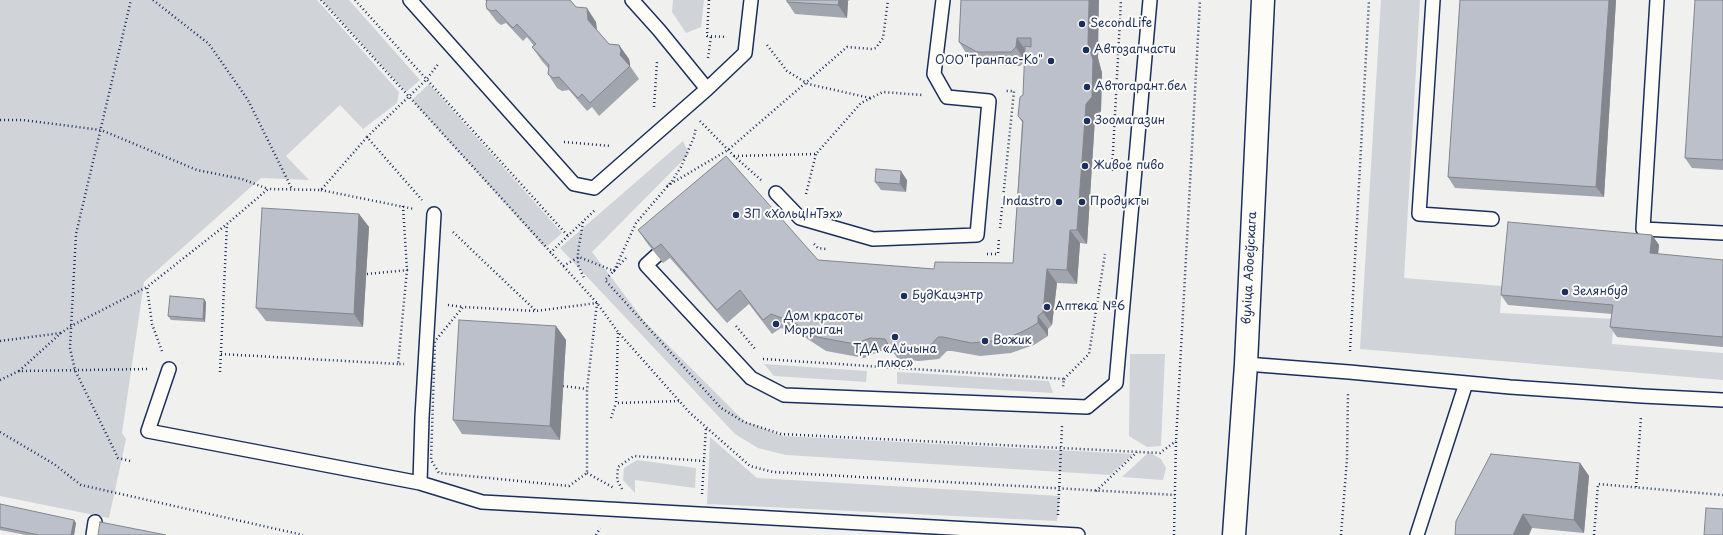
<!DOCTYPE html>
<meta charset="utf-8">
<style>
body{margin:0}
canvas{display:block;background:#f0f0ee}
</style>
<canvas width="1723" height="535"></canvas>
<script>
const c = document.querySelector('canvas').getContext('2d');
c.lineJoin = 'round';
function fill(path, color) { c.fillStyle = color; c.fill(path, 'evenodd'); }
const poly = rows => new Path2D(rows.map(r => 'M' + r).join(''));
function stroke(path, color, width, dash) { c.strokeStyle = color; c.lineWidth = width; c.lineCap = dash ? 'butt' : 'round'; c.setLineDash(dash || []); c.stroke(path); }
function drawText(font, color, halo, rows, align = 'center') {
  c.font = font + ' "Playpen Sans",sans-serif'; c.lineWidth = 4; c.setLineDash([]); c.textBaseline = 'middle'; c.strokeStyle = halo; c.fillStyle = color; for (const [text, x, y, turn = 0] of rows) {
    c.save(); c.translate(x, y); c.rotate((+turn || 0) * Math.PI / 180); c.textAlign = isNaN(turn) ? turn : align; if (halo) c.strokeText(text, 0, 0); c.fillText(text, 0, 0); c.restore();
  }
}
fill(poly([
 [0,0,317,0,399,92,397,103,363,129,340,105,286,156,309,180,261,178,144,282,122,433,126,439,109,518,0,496],
 [322,0,349,0,420,80,406,92],
 [673,0,704,0,701,27,686,33,672,12],
 [1381,0,1420,0,1404,278,1502,286,1500,313,1614,319,1612,344,1723,353,1723,380,1360,349],
 [429,84,562,233,545,248,412,100],
 [683,141,689,154,592,252,645,322,744,421,783,436,1133,454,1110,475,786,455,758,448,735,434,560,248],
 [1130,354,1165,354,1161,446,1147,447,1129,436],
 [764,364,867,371,866,382,774,376],
 [897,372,1049,381,1053,393,897,384],
 [710,437,757,478,1060,496,1057,521,707,504],
 [1149,452,1161,459,1166,468,1163,480,1122,477],
 [637,460,696,468,695,488,635,480,635,493,623,480,624,468]
]), '#d0d3d8');
const lane = poly([
 [410,0,574,184,594,188,707,89,745,53,751,0],
 [632,0,659,30,707,89],
 [1433,0,1419,214,1492,219],
 [1657,0,1643,229,1723,233],
 [776,193,800,218,873,239,977,235,989,101,947,97,934,74,943,0],
 [657,255,646,265,751,378,784,395,1087,407,1116,383,1150,0],
 [1246,364,1349,372,1510,387,1642,396,1723,400],
 [169,369,148,431,420,483,482,502,1078,535],
 [420,483,422,417,434,214],
 [93,535,95,522],
 [1417,535,1466,383]
]);
const secondary = poly([
 [1234,535,1246,364,1263,0]
]);
stroke(lane, '#1b2f5e', 16);
stroke(secondary, '#1b2f5e', 25);
stroke(poly([
 [153,0,209,44,248,100,292,189],
 [321,0,597,303,618,332,690,413,750,466,773,472,1175,495],
 [355,0,568,236],
 [709,0,707,36,727,37],
 [767,45,787,71,808,84,870,98],
 [708,58,711,36],
 [654,107,657,62],
 [0,120,23,120,101,130,197,170,242,179,268,189],
 [700,121,734,156,761,180],
 [367,137,426,80,439,63],
 [564,142,611,146],
 [734,156,816,154,861,103,883,92,922,95],
 [1112,171,1121,0],
 [667,186,728,150,847,47,872,49,876,48,883,38,888,0],
 [321,190,414,209],
 [806,194,816,154],
 [403,206,407,270,398,364,404,364],
 [583,222,578,252,578,265,584,278],
 [1000,228,1014,91,1006,91],
 [453,232,535,310],
 [814,244,818,248,826,249],
 [550,253,596,209],
 [987,254,998,254,999,237],
 [626,258,605,280,721,408,744,422,781,434,1160,453,1176,441],
 [563,266,579,257,614,271,636,223,672,181,681,167,694,137,696,127],
 [367,274,408,270],
 [597,303,587,389,587,473,569,486,439,473,431,460,435,341,463,307,536,311,597,303],
 [448,305,463,307],
 [736,326,756,350],
 [618,333,616,403,679,401],
 [0,341,61,333],
 [162,351,152,324,147,287,227,224,268,189,321,190,367,137,422,200],
 [1350,351,1369,0],
 [221,354,398,364],
 [763,359,1064,379,1063,387],
 [19,371,61,333,71,326,147,287],
 [220,372,227,224],
 [1064,379,1089,354,1105,254],
 [0,380,19,371,147,369],
 [563,386,587,389],
 [611,418,616,403],
 [0,432,54,464,81,485,303,535],
 [130,461,118,458,75,370,70,348,76,234,131,0],
 [587,473,614,488],
 [1636,487,1641,417],
 [622,489,617,480,618,467,634,456,704,461],
 [1096,491,1137,452],
 [702,494,706,427],
 [1058,515,1062,426],
 [596,535,600,528],
 [1174,535,1176,441,1200,0],
 [1341,535,1347,459,1348,392],
 [1594,535,1598,484,1723,495]
]), '#1b2f5e', 2.5, [1, 3]);
stroke(lane, '#fdfcf7', 13);
stroke(secondary, '#fdfcf7', 22);
fill(poly([
 [485,0,571,0,571,1,576,7,596,22,597,30,609,44,619,45,629,59,630,64,630,66,639,79,599,116,592,107,587,111,569,90,562,91,557,88,548,74,548,68,542,61,532,47,534,46,527,37,523,41,506,23,501,25,497,22,487,9,486,1],
 [787,0,850,0,848,1,847,18,795,14,787,2],
 [961,0,1098,58,1102,73,1101,111,1095,118,1087,244,1080,243,1077,284,1057,283,1052,325,1048,329,1048,336,1034,345,1011,353,980,356,952,351,947,351,939,359,919,361,898,359,893,352,880,351,864,358,826,351,803,336,781,328,772,334,749,304,727,323,670,258,663,263,647,243,638,230,818,260,934,269,1013,263,1022,122,1018,116,1023,95,1025,61,1020,66,986,65,968,56,959,42],
 [1460,0,1616,0,1604,197,1455,188,1448,177],
 [1723,0,1723,170,1692,168,1685,158],
 [907,180,906,192,881,190,875,182],
 [359,214,369,227,363,327,266,321,256,308],
 [1652,235,1659,245,1658,254,1723,260,1723,347,1617,337,1610,327,1612,314,1508,305,1501,295],
 [206,302,205,322,171,320,168,316],
 [556,326,566,340,560,440,462,434,453,420],
 [1580,463,1589,476,1584,533,1532,528,1455,535],
 [0,504,76,523,74,535,26,535,0,530]
]), '#a1a5ae');
fill(poly([
 [839,0,847,0,848,1,847,18,838,5],
 [1089,0,1099,0,1098,58,1102,73,1101,111,1095,118,1087,244,1077,230,1086,104],
 [1609,0,1616,0,1604,197,1596,187],
 [587,8,596,22,597,33,588,20],
 [1017,38,1027,52,1025,61,1016,47],
 [619,45,629,59,630,64,630,66,620,55],
 [901,171,907,180,906,192,900,184],
 [359,214,369,227,363,327,354,314],
 [1070,230,1080,243,1077,284,1067,270],
 [1652,235,1659,245,1657,264,1650,253],
 [1047,269,1057,283,1052,325,1043,312],
 [204,299,206,302,205,322,203,319],
 [1038,316,1048,329,1048,336,1038,323],
 [556,326,566,340,560,440,550,426],
 [1580,463,1589,476,1584,533,1574,520],
 [1523,514,1532,528,1529,535,1513,535],
 [74,520,76,523,74,535,71,535]
]), '#83868d');
const building = poly([
 [487,0,570,0,576,7,587,8,588,20,609,44,619,45,621,51,620,55,630,66,590,103,582,94,578,98,559,77,553,78,548,74,549,65,532,47,536,44,517,24,513,28,496,10,492,11,487,9,486,4,487,0],
 [787,0,839,0,838,5,787,2,787,0],
 [961,0,1089,0,1088,44,1093,60,1092,97,1086,104,1077,230,1070,230,1067,270,1047,269,1043,312,1038,316,1038,323,1024,331,1002,340,971,343,943,337,938,337,930,346,909,347,889,346,885,339,870,338,855,344,817,337,793,322,771,314,763,320,740,290,717,310,661,244,654,249,638,230,726,156,818,260,934,269,935,262,1013,263,1023,121,1018,116,1020,97,1023,95,1025,46,1031,47,1031,38,1017,38,1016,47,1011,52,977,52,959,42,961,0],
 [1460,0,1609,0,1596,187,1448,177,1460,0],
 [1695,0,1723,0,1723,160,1685,158,1695,0],
 [876,169,901,171,900,184,875,182,876,169],
 [262,208,359,214,354,314,256,308,262,208],
 [1508,222,1652,235,1650,253,1723,260,1723,337,1610,327,1613,305,1501,295,1508,222],
 [170,296,204,299,203,319,168,316,170,296],
 [459,320,556,326,550,426,453,420,459,320],
 [1491,454,1580,463,1574,520,1523,514,1513,535,1455,535,1456,521,1491,454],
 [0,504,74,520,71,535,39,535,0,527,0,504],
 [1706,508,1723,509,1723,535,1704,535,1706,508],
 [100,522,166,535,98,535,100,522]
]);
fill(building, '#bbc0ca');
stroke(building, '#83868d', 1);
for (const [x, y, r, color] of [
 [1082,24,4,"#1b2f5e"],
 [1086,50,4,"#1b2f5e"],
 [1051,61,4,"#1b2f5e"],
 [1087,87,4,"#1b2f5e"],
 [1087,121,4,"#1b2f5e"],
 [1085,166,4,"#1b2f5e"],
 [1059,202,4,"#1b2f5e"],
 [1082,202,4,"#1b2f5e"],
 [736,215,4,"#1b2f5e"],
 [1565,292,4,"#1b2f5e"],
 [904,296,4,"#1b2f5e"],
 [1047,307,4,"#1b2f5e"],
 [776,324,4,"#1b2f5e"],
 [895,337,4,"#1b2f5e"],
 [985,341,4,"#1b2f5e"]
]) { const dot = new Path2D(); dot.arc(x, y, r, 0, 2 * Math.PI); c.fillStyle = color; c.fill(dot); stroke(dot, '#fdfcf7', 1.5); }
drawText('12px', '#1b2f5e', '#fdfcf7', [
 ["SecondLife",1090,24],
 ["Автозапчасти",1094,50],
 ["ООО\"Транпас-Ко\"",1043,61,"right"],
 ["Автогарант.бел",1095,87],
 ["Зоомагазин",1095,121],
 ["Живое пиво",1093,166],
 ["Indastro",1051,202,"right"],
 ["Продукты",1090,202],
 ["ЗП «ХольцIнТэх»",744,215],
 ["Зелянбуд",1573,292],
 ["БудКацэнтр",912,296],
 ["Аптека №6",1055,307],
 ["Дом красоты",784,317],
 ["Морриган",784,331],
 ["Вожик",993,341],
 ["ТДА «Айчына",895,350,"center"],
 ["плюс»",895,364,"center"]
], 'left');
drawText('12px', '#1b2f5e', '#fdfcf7', [
 ["вуліца Адоеўскага",1250,268,-87]
]);
</script>
